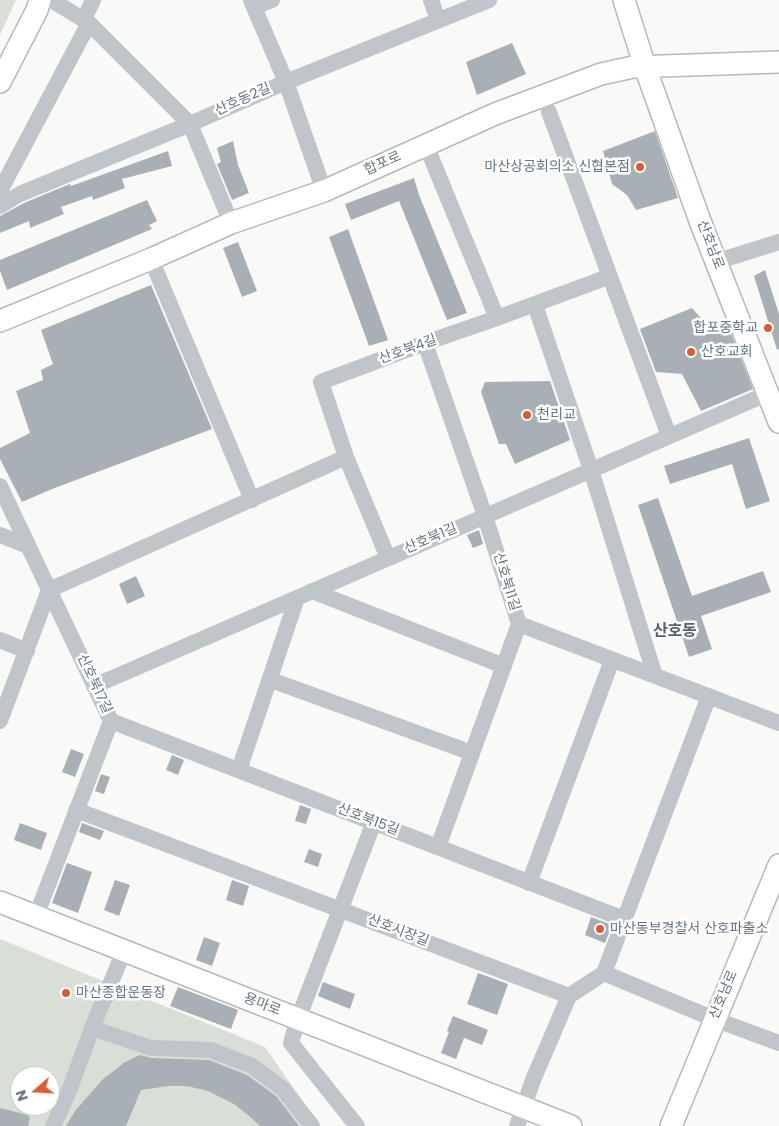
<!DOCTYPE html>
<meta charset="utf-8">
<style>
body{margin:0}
#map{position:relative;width:779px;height:1126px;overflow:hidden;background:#f9f9f7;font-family:Poppins,sans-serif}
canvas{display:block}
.north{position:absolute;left:10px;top:1066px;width:50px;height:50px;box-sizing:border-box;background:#fff;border:1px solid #c2c8cd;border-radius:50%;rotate:251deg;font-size:14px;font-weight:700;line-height:20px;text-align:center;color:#667581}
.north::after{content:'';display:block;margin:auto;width:18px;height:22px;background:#dc5b35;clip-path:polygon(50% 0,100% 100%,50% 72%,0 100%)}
</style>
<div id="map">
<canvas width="779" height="1126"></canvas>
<div class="north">N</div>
</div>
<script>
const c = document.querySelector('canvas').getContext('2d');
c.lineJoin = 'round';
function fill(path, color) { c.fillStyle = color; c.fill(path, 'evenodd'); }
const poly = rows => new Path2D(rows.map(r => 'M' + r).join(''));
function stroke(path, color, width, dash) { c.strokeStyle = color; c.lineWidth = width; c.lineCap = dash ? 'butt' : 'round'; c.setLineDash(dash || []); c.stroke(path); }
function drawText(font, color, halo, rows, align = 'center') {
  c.font = font + ' Poppins,"Noto Sans KR",sans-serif'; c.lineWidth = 5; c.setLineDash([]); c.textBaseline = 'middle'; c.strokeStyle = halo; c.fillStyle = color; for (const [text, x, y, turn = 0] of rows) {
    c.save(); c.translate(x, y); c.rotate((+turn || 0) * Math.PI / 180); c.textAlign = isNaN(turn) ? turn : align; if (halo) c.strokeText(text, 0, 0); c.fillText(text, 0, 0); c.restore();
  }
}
fill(poly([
 [0,0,16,0,0,35],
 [0,939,265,1047,320,1126,0,1126],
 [20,1076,50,1076,50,1106,20,1106]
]), '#d9ded7');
fill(poly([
 [512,43,526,74,477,95,466,62],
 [655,131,678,198,636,210,627,195,612,184,603,151],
 [233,141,238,165,249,193,232,200,217,164,221,162,217,148],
 [168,151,172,166,122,179,125,188,93,200,92,196,61,207,64,214,30,228,29,221,0,233,0,216,24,203,70,184,71,186],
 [414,178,419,195,467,313,447,320,399,201,351,220,345,204],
 [147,200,157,221,149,225,152,229,7,290,0,271,0,260],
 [348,229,388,340,369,346,329,237],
 [238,242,257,291,242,297,223,248],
 [765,270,779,314,779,349,777,350,754,276],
 [151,285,212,429,52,489,22,502,0,459,0,448,30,433,16,391,43,380,41,370,53,364,41,330],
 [692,308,707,325,726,321,753,389,701,411,682,374,656,372,640,329],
 [550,381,570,440,515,464,506,444,499,444,481,392,485,382],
 [749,438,770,501,746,509,732,464,670,484,664,466],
 [658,498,692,596,763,571,771,592,701,616,712,649,689,657,638,505],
 [479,530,483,544,473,548,467,535],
 [136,576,145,596,127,604,119,584],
 [71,749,84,754,75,777,62,772],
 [172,755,184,760,178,775,166,770],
 [101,774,110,777,104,794,95,791],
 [300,805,311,809,306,824,295,821],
 [20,823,47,833,41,850,14,840],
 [82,823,104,831,100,840,79,832],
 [309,849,322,854,318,867,304,862],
 [67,863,92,872,78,913,52,903],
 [115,880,130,885,119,916,104,910],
 [232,880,249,886,243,906,226,900],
 [591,917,612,925,605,943,585,935],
 [204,937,220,943,212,966,196,960],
 [478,973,508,984,497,1015,467,1004],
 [323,982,355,994,350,1009,318,996],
 [178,987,238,1010,231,1029,170,1006],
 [453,1016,488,1030,482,1045,464,1038,456,1059,441,1053,449,1032,447,1031],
 [140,1055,151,1058,209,1060,247,1075,276,1096,299,1126,260,1126,248,1115,234,1104,208,1091,187,1086,168,1086,141,1090,126,1126,66,1126,75,1111,102,1080,125,1062],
 [0,1108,28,1115,30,1118,28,1126,0,1126]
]), '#a8b0b6');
const major = poly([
 [624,0,645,67,700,221,779,422],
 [0,82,37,10,40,0],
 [0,321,151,259,231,223,324,191,495,114,601,74,633,67,779,62],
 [0,902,571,1126],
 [671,1126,779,865]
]);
stroke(major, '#b4b9bd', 24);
stroke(poly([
 [251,0,286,82,324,191],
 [431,0,438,20],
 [53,1,89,23,190,124,231,223],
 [254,7,272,0],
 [84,19,93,0],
 [549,112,669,436],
 [0,191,89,23],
 [0,206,20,194,190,124,286,82,489,0],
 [151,259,252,500],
 [715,262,779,242],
 [535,305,591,470,655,676],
 [497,318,608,277],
 [425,343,485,516,519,624,438,847],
 [0,486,111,721,36,916],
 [0,535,28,546],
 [388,558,346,457,321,382,425,343,497,318,426,145],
 [312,591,504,666],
 [519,624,779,723],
 [0,640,27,651],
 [271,680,472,753],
 [94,686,769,393],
 [0,721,49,590,346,457],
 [111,721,624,919],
 [239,770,297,598],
 [76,810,569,996],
 [529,883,612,660],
 [604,973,709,696],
 [569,996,604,973,714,1019,779,1043],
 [92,1028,151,1048,211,1050,252,1066,283,1089,312,1126],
 [53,1126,69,1091,92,1028,124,951],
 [357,1126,291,1043,298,1019,374,822],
 [517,1126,533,1080,569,996]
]), '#c0c5c9', 16);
stroke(major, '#fff', 21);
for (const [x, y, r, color] of [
 [640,167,5,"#dc5b35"],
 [768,328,5,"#dc5b35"],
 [691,352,5,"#dc5b35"],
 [527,415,5,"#dc5b35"],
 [600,929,5,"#dc5b35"],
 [66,993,5,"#dc5b35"]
]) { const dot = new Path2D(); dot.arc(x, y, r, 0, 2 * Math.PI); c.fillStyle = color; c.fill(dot); stroke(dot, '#fff', 2); }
drawText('14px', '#667581', '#fff', [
 ["산호동2길",243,100,-24],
 ["합포로",383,164,-24],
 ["산호남로",710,245,69],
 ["산호북4길",408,350,-20],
 ["산호북1길",431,539,-23],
 ["산호북11길",506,582,73],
 ["산호북17길",94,684,65],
 ["산호북15길",368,820,21],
 ["산호시장길",398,931,21],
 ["산호남로",724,995,-67],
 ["용마로",262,1005,21]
]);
drawText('14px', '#667581', '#fff', [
 ["마산상공회의소 신협본점",630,167,"right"],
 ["합포중학교",758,328,"right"],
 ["산호교회",701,352],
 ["천리교",537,415],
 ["마산동부경찰서 산호파출소",610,929],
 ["마산종합운동장",76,993]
], 'left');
drawText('bold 16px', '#57636c', '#fff', [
 ["산호동",675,632]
]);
</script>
